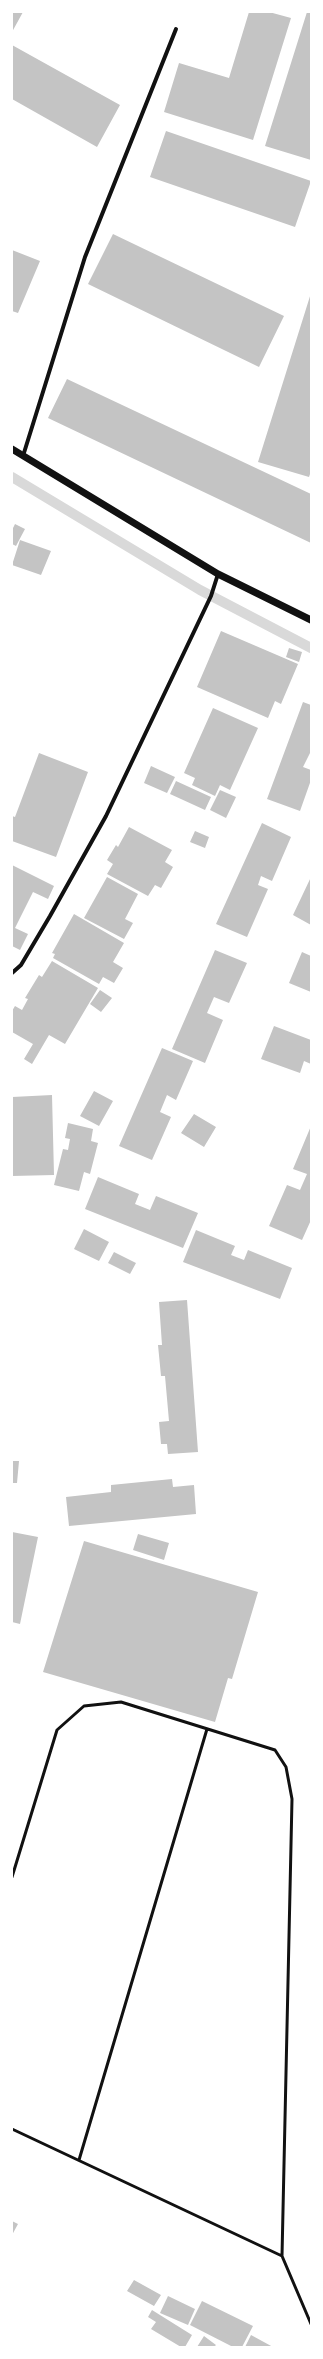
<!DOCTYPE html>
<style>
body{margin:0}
#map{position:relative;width:323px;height:2359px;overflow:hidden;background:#fff;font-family:Inter,sans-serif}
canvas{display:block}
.frame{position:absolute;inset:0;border:13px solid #fff;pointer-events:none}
</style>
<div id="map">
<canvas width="323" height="2359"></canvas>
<div class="frame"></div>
</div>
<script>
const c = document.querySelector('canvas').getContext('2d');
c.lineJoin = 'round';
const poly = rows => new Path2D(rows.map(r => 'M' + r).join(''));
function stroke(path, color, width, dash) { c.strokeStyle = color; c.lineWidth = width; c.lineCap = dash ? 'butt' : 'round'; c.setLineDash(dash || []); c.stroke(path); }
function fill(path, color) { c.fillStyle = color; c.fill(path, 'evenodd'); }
stroke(poly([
 [12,477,200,590,311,648]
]), '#d9d9d9', 10);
fill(poly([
 [12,12,23,12,12,32],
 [249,12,269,12,291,18,253,140,164,112,179,63,229,78],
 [307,12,311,12,311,160,265,146],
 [12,45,120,105,97,147,12,99],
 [166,131,311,181,295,227,150,177],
 [113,234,284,316,259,367,88,284],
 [12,250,40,261,18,313,12,311],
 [311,293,311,471,309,477,258,462],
 [67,379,311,494,311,543,48,418],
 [15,524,25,529,16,546,12,544,12,530],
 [20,540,51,551,41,575,12,565],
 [221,631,298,664,281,704,275,701,268,718,197,687],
 [289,648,302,652,299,662,286,657],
 [303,702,311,705,311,751,303,767,311,770,311,780,300,811,267,799],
 [213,708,258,728,230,790,220,785,215,796,192,785,195,778,184,773],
 [39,753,88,772,56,857,12,841,12,816,15,817],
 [151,766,175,777,167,793,144,783],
 [176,781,211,797,205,810,170,794],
 [220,790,236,797,226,818,210,810],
 [262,823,291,837,272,881,261,876,258,885,268,889,247,937,216,924],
 [129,827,172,850,165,862,173,867,161,888,155,885,148,896,107,874,113,864,107,860,116,845,118,847],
 [195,831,209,837,205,848,190,842],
 [12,865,54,886,48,899,33,892,15,928,28,934,20,950,12,946],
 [107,877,138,894,125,919,133,923,124,939,84,918],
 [311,877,311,925,293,915],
 [74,914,124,943,113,962,123,968,114,983,103,977,99,984,53,958,55,954,52,953],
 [215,950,247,963,229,1003,214,997,207,1013,223,1020,205,1063,172,1049],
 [302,952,311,956,311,992,289,983],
 [52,961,98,988,65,1044,49,1035,32,1064,24,1059,33,1044,12,1032,12,1011,15,1006,22,1010,28,999,25,998,39,975,42,977],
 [100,990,112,998,101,1012,90,1004],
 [274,1026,311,1040,311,1064,304,1061,300,1073,261,1059],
 [162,1048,193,1061,176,1100,167,1095,160,1112,171,1117,152,1160,119,1146],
 [94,1091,113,1101,99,1126,80,1116],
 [52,1095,54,1175,12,1176,12,1097],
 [194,1114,216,1127,204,1147,181,1133],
 [68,1123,93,1129,91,1141,98,1143,90,1174,84,1172,79,1191,54,1185,63,1149,68,1150,70,1139,65,1138],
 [311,1126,311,1220,302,1240,269,1226,287,1185,300,1190,307,1174,293,1169],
 [98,1177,139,1194,135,1204,150,1210,156,1196,198,1213,183,1248,85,1209],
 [84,1229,109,1242,99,1261,74,1249],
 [196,1230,235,1246,231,1255,244,1260,248,1250,292,1268,280,1299,183,1262],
 [114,1252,136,1263,130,1274,108,1263],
 [187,1300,198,1452,168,1454,167,1444,161,1444,159,1422,169,1421,165,1376,161,1376,158,1345,162,1345,159,1302],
 [12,1461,19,1461,17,1483,12,1483],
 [172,1479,173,1487,194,1485,196,1514,69,1526,66,1497,111,1492,111,1485],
 [12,1532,38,1537,20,1624,12,1622],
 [138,1534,169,1543,164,1560,133,1550],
 [84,1541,258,1592,232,1679,228,1678,215,1722,43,1672],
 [12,2221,18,2224,12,2235],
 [134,2280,161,2295,154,2306,127,2291],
 [168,2296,195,2309,188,2325,160,2313],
 [202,2301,253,2326,242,2347,233,2347,190,2325],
 [152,2310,192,2335,185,2347,181,2347,151,2329,156,2322,148,2317],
 [251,2335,273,2347,245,2347],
 [204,2336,216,2345,214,2347,197,2347]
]), '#c4c4c4');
stroke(poly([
 [12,1877,57,1730,84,1706,121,1702,275,1750,286,1767,292,1799,282,2256,311,2324],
 [12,2129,282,2256],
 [79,2160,207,1729]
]), '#111', 3);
stroke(poly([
 [23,456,85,257,176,29],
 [12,973,21,965,50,916,106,816,211,596,218,574]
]), '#111', 4);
stroke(poly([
 [12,449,218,574,311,620]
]), '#111', 7);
</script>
